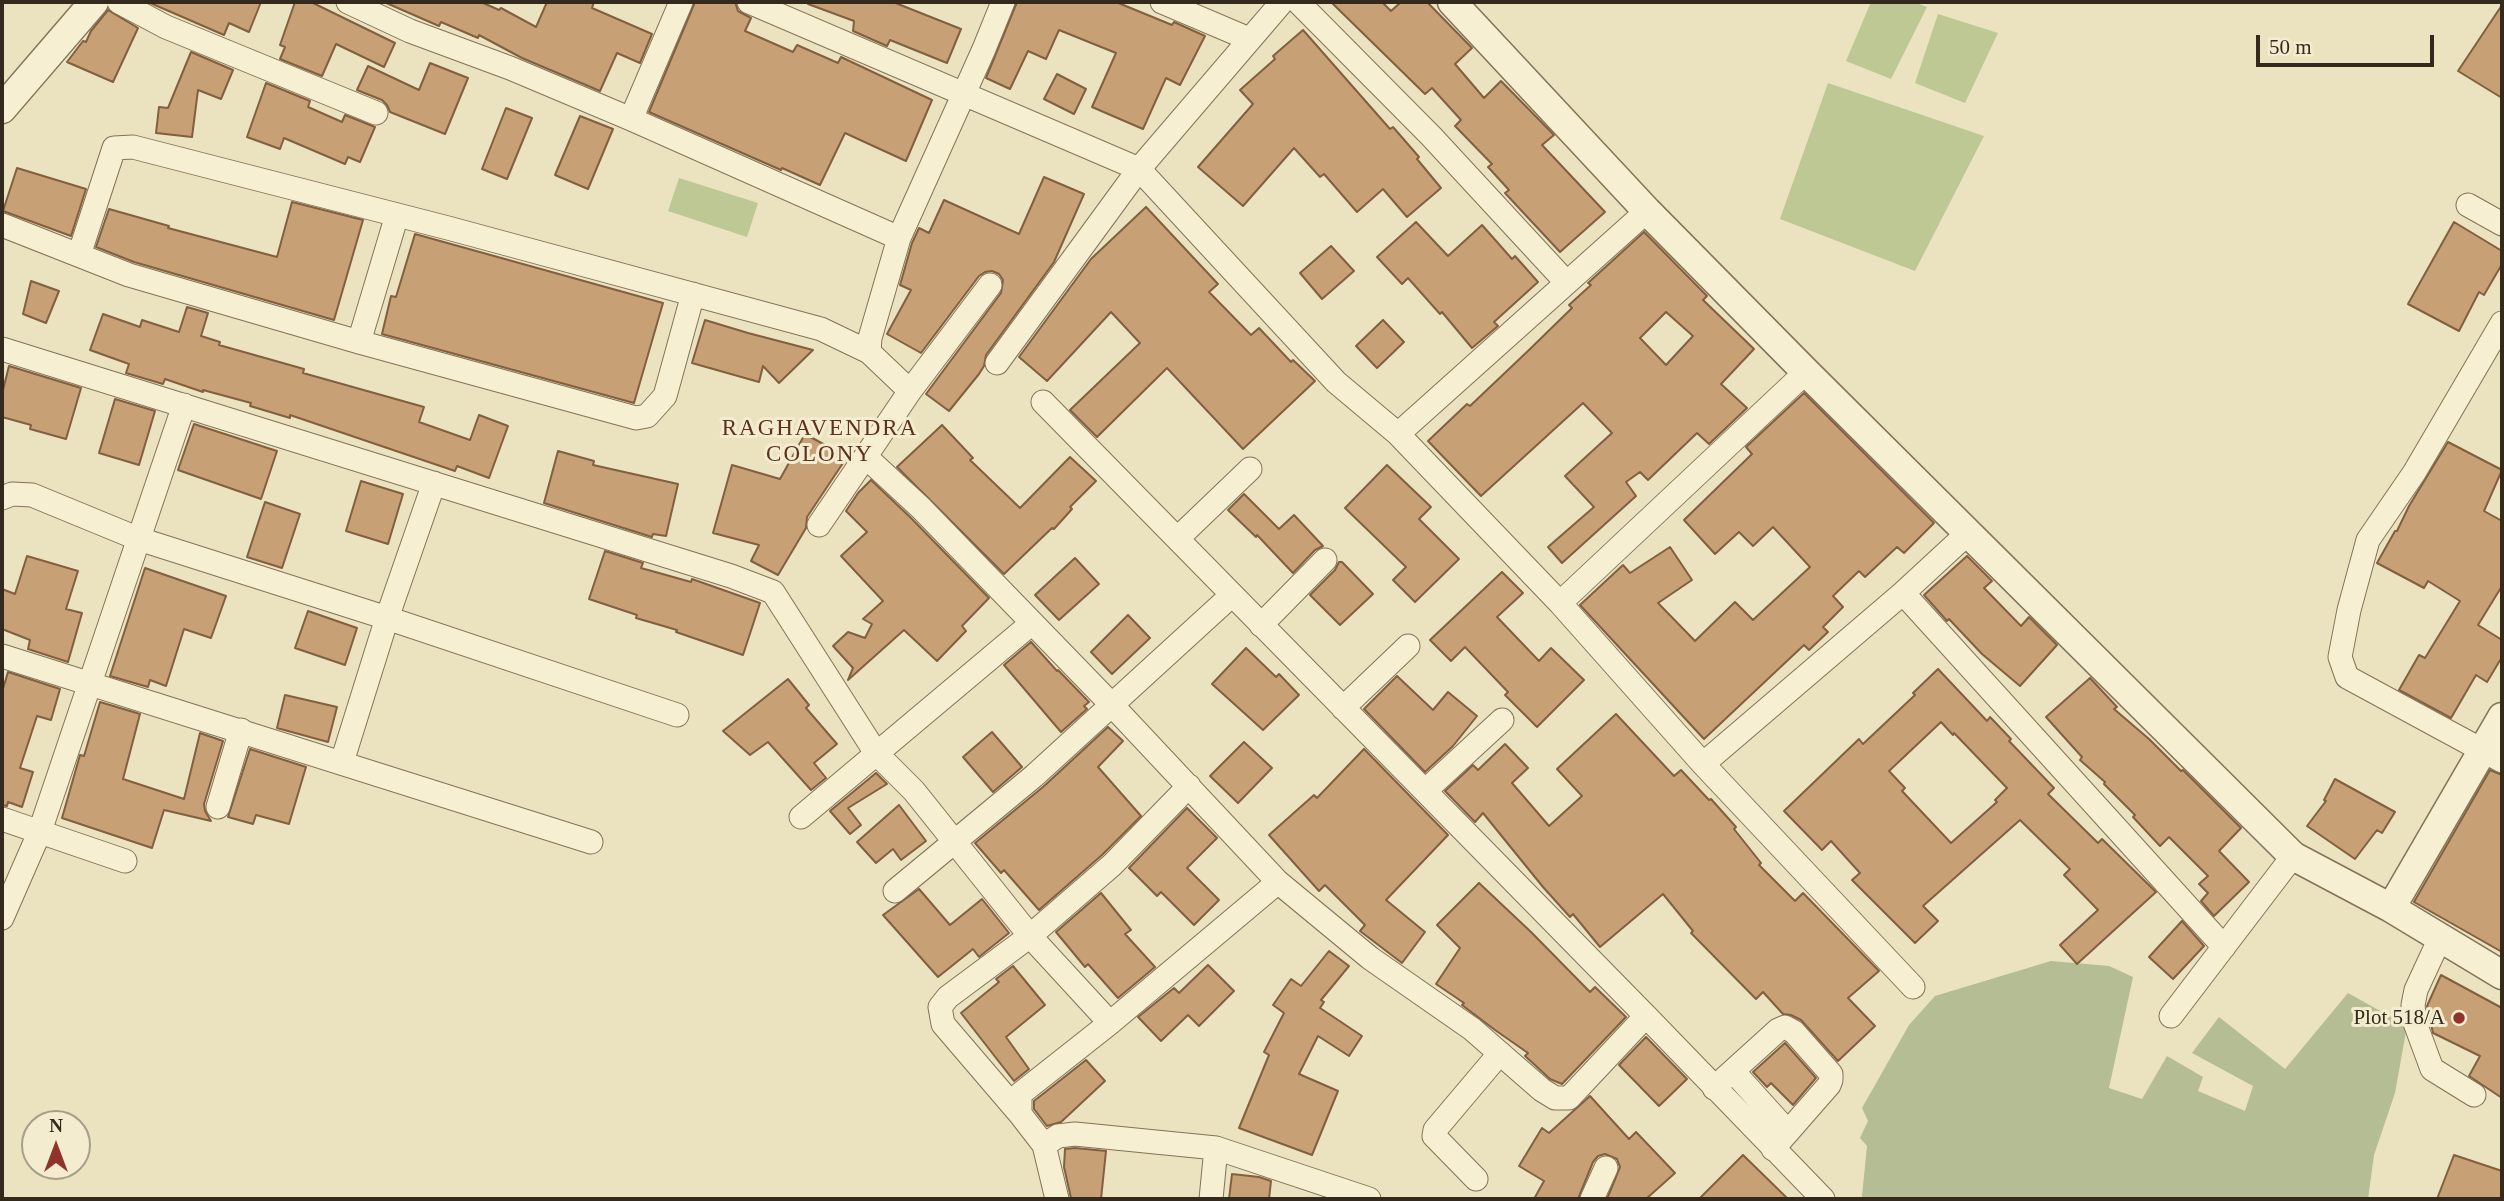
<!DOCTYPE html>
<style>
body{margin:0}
#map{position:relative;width:2504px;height:1201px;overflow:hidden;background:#ebe2bf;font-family:"Times New Roman",serif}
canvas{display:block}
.frame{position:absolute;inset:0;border:4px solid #33291c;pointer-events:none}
.north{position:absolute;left:21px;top:1110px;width:70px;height:70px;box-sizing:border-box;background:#f3ecce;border:2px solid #a69e87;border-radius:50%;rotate:0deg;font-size:19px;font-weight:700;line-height:28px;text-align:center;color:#33291c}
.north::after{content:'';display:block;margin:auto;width:24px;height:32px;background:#8f342b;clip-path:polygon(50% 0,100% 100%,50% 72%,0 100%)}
.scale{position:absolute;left:2256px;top:35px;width:178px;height:32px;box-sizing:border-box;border:4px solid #33291c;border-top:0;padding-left:9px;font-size:21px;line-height:24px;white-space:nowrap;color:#33291c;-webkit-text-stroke:5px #f3ecce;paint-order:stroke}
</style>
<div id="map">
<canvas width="2504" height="1201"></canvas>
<div class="frame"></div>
<div class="north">N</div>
<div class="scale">50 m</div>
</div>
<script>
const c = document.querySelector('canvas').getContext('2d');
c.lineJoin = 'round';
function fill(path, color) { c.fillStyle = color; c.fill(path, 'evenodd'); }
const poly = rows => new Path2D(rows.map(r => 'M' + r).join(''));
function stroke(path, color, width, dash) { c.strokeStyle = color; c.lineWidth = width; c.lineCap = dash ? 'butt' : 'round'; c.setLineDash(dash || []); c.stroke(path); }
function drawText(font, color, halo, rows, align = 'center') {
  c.font = font + ' "Times New Roman",serif'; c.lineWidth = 6; c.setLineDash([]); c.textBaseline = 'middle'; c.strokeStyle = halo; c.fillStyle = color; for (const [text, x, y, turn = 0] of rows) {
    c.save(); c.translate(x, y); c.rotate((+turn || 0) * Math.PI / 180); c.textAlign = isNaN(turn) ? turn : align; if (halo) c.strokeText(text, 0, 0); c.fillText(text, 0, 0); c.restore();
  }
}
fill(poly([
 [1871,2,1914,2,1927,7,1891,79,1846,61],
 [1938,14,1998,33,1965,103,1915,83],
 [1828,83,1984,136,1915,271,1780,219],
 [679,178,758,203,747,237,668,211]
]), '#bdc894');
fill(poly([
 [2051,961,2109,966,2133,977,2109,1088,2142,1099,2167,1056,2203,1077,2198,1091,2245,1111,2253,1086,2192,1053,2219,1017,2285,1069,2348,993,2407,1026,2395,1093,2374,1155,2368,1199,1864,1199,1862,1196,1867,1146,1860,1138,1868,1121,1862,1108,1909,1025,1935,996]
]), '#b4bd93');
const building = poly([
 [148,2,261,2,249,32,229,23,224,35,148,2],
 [295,2,311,2,395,43,384,67,336,44,322,76,280,59,285,47,280,45,295,2],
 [384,2,481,2,499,10,501,8,536,27,547,2,594,2,592,8,652,34,640,63,617,53,600,91,522,58,479,35,478,38,441,22,439,26,384,2],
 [695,2,735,2,738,11,751,18,745,31,793,52,797,45,838,63,841,57,932,100,906,161,845,133,820,185,782,168,781,170,649,112,695,2],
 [808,2,893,2,961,29,947,63,890,40,887,46,853,31,854,21,808,4,808,2],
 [1017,2,1116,2,1172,25,1174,22,1205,36,1180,85,1166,78,1143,129,1092,107,1116,53,1059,30,1046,59,1028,51,1010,89,986,78,1017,2],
 [1331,2,1382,2,1391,11,1401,2,1427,2,1472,48,1455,64,1484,98,1501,81,1554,135,1542,145,1605,212,1560,252,1505,193,1509,190,1488,167,1492,164,1455,126,1461,120,1432,88,1425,94,1331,2],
 [2502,5,2502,98,2458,71,2502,5],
 [108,10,138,28,113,82,67,62,83,41,86,42,91,31,108,10],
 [1303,30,1390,129,1393,127,1419,157,1417,159,1441,188,1407,217,1383,189,1357,212,1324,174,1320,177,1294,148,1243,206,1198,167,1253,104,1240,90,1275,59,1273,56,1303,30],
 [191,52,233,70,221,99,198,90,192,137,156,133,159,107,168,108,191,52],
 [430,63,468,78,445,134,390,112,387,105,382,100,357,90,368,66,419,90,430,63],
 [1057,74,1086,89,1074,114,1044,99,1057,74],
 [266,83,310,101,308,107,342,122,345,115,375,127,360,162,348,157,345,164,284,138,280,149,247,137,266,83],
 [506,108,532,118,507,179,482,169,506,108],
 [580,116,613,129,588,189,555,175,580,116],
 [17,168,86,189,71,236,3,211,17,168],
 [1044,177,1084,194,1054,262,986,355,984,366,979,374,949,411,926,394,1001,293,1003,280,999,274,992,271,985,272,979,276,921,353,887,334,911,290,900,285,912,243,919,228,929,233,944,200,1019,234,1044,177],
 [292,202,363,220,334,320,134,262,96,247,109,209,169,226,168,228,277,257,292,202],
 [1146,207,1218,284,1209,292,1251,335,1259,328,1291,362,1293,360,1315,381,1243,449,1167,368,1097,437,1070,410,1140,343,1111,312,1047,381,1019,357,1091,259,1146,207],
 [1416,222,1448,256,1482,225,1512,259,1515,256,1538,282,1494,322,1498,326,1472,348,1442,312,1440,314,1408,278,1402,284,1377,257,1416,222],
 [2454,222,2502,251,2502,264,2484,295,2479,292,2459,331,2408,304,2454,222],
 [1644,232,1707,296,1703,300,1754,349,1721,384,1747,408,1709,444,1697,433,1648,480,1640,472,1626,482,1636,496,1562,563,1548,547,1594,507,1565,476,1612,433,1583,403,1481,496,1428,441,1467,404,1470,406,1530,349,1572,308,1569,305,1591,285,1588,283,1644,232],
 [1666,312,1693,336,1666,365,1640,338,1666,312],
 [415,234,663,303,634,403,382,334,391,296,396,297,415,234],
 [1331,246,1354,271,1322,299,1300,273,1331,246],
 [31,281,59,291,46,323,23,314,31,281],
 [187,307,208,313,201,336,220,342,219,345,304,369,303,373,424,407,419,422,470,440,479,415,508,426,489,478,457,466,455,471,290,415,290,418,250,406,251,403,203,390,203,392,165,379,163,384,126,373,129,364,90,350,103,314,140,327,142,320,179,332,187,307],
 [705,320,748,333,813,350,779,383,763,366,759,382,692,363,705,320],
 [1383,320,1404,342,1377,368,1356,346,1383,320],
 [9,366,81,388,66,439,30,429,31,425,2,417,2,394,9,366],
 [1804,393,1934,523,1904,553,1897,547,1865,577,1859,571,1833,596,1843,607,1823,627,1828,632,1809,650,1804,645,1704,739,1580,605,1623,565,1630,573,1670,547,1692,580,1658,603,1695,641,1735,602,1753,620,1810,567,1773,527,1753,546,1739,532,1715,554,1684,520,1752,454,1746,447,1804,393],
 [115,399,155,411,139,465,99,453,115,399],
 [194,424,277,451,261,499,178,470,194,424],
 [942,425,973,458,970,460,1020,508,1070,457,1096,481,1070,507,1072,509,1054,529,1052,528,1004,574,897,467,942,425],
 [805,434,847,457,807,517,806,528,778,575,751,561,759,545,713,533,732,465,780,479,805,434],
 [2448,442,2502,470,2484,511,2502,521,2502,586,2478,625,2502,640,2502,657,2487,682,2476,675,2451,718,2399,690,2419,655,2425,658,2460,601,2428,581,2424,588,2377,563,2395,531,2397,531,2409,506,2448,442],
 [558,451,594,461,593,465,678,484,666,536,653,534,652,537,544,503,558,451],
 [1387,465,1431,507,1419,519,1459,559,1415,602,1393,580,1406,567,1345,508,1387,465],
 [871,480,911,518,989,598,962,626,966,631,937,661,904,630,848,680,853,668,833,646,848,632,865,638,872,624,863,619,883,601,841,556,867,532,846,511,858,493,871,480],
 [361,481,403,494,388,544,346,531,361,481],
 [1244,494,1279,529,1294,515,1323,546,1315,550,1293,573,1257,535,1256,537,1228,510,1244,494],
 [265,502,300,514,282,568,247,557,265,502],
 [605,551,643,563,641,568,691,582,692,579,760,603,743,655,676,632,677,630,636,618,637,615,589,599,605,551],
 [27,556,78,571,66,609,82,613,68,662,28,649,30,640,2,629,2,589,15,594,27,556],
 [1967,556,1992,581,1984,588,2021,626,2029,617,2057,645,2020,686,1982,654,1949,619,1947,621,1924,595,1967,556],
 [1075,558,1099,584,1059,620,1035,595,1075,558],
 [1339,562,1342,562,1373,594,1340,625,1310,595,1335,570,1339,562],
 [145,568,226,596,211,638,184,629,166,686,150,680,148,687,110,676,145,568],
 [1502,572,1523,593,1497,617,1539,661,1551,648,1584,680,1537,727,1505,695,1508,692,1465,647,1451,661,1430,640,1502,572],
 [308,611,357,628,345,665,295,648,308,611],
 [1128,615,1150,638,1112,674,1091,652,1128,615],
 [1031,642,1057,671,1058,670,1089,702,1084,706,1087,709,1061,732,1004,665,1031,642],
 [1246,648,1276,677,1279,674,1299,695,1263,730,1212,684,1246,648],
 [1938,669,1987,721,1990,717,2011,739,2009,741,2054,788,2048,794,2098,843,2102,839,2156,892,2077,964,2060,945,2098,910,2064,875,2070,869,2020,820,1923,906,1938,921,1915,943,1852,880,1860,873,1831,841,1822,850,1784,811,1859,739,1863,744,1915,695,1913,693,1938,669],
 [1941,722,1953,735,1954,733,2007,788,1995,800,1997,802,1951,843,1902,791,1905,788,1889,771,1941,722],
 [8,672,60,689,51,720,37,716,20,768,33,772,22,807,8,802,7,806,2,805,2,692,8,672],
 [1397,676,1433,710,1448,692,1477,716,1453,746,1425,772,1364,709,1397,676],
 [2090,678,2117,707,2114,709,2149,739,2181,771,2183,770,2241,828,2219,851,2249,882,2214,916,2201,901,2208,893,2199,884,2208,876,2169,837,2160,846,2133,817,2135,815,2104,784,2105,782,2080,760,2082,757,2046,717,2090,678],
 [788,679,809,705,806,708,837,744,814,763,826,778,811,790,768,742,750,755,723,731,788,679],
 [285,695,337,707,328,742,277,728,285,695],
 [100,702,140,714,123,779,184,799,200,733,223,741,204,804,205,811,211,821,164,810,152,848,62,818,80,755,84,756,100,702],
 [1616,714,1674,776,1681,770,1709,800,1711,799,1736,827,1734,829,1761,863,1759,865,1795,901,1803,893,1879,971,1848,998,1875,1026,1838,1061,1801,1020,1791,1015,1783,1014,1763,992,1756,999,1691,933,1693,931,1663,894,1600,947,1573,914,1570,917,1543,887,1483,813,1475,822,1445,791,1473,765,1478,770,1505,744,1528,768,1512,783,1549,826,1582,796,1557,769,1616,714],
 [1108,727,1123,741,1098,767,1141,816,1102,855,1039,910,1004,870,1001,873,975,843,1043,787,1108,727],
 [992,732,1022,767,993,792,963,757,992,732],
 [1244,742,1272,768,1238,803,1210,776,1244,742],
 [250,749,306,767,289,824,256,815,253,824,228,817,250,749],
 [1364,749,1448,835,1386,900,1425,932,1402,963,1360,931,1365,925,1325,885,1319,891,1269,835,1314,795,1317,798,1364,749],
 [2490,770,2502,775,2502,952,2414,902,2490,770],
 [876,773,887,784,848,808,861,825,850,834,830,811,876,773],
 [2335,779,2395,812,2382,833,2377,830,2355,859,2307,826,2326,801,2324,800,2335,779],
 [899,805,926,841,901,860,893,849,876,863,857,842,899,805],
 [1187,808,1217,838,1187,868,1219,900,1194,925,1161,892,1157,896,1129,868,1187,808],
 [1479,883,1531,932,1590,992,1595,987,1626,1017,1562,1084,1550,1079,1536,1066,1525,1056,1528,1053,1495,1030,1462,1005,1464,1003,1436,984,1460,948,1437,925,1479,883],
 [919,889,950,925,982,899,1009,933,979,957,973,949,938,977,883,915,919,889],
 [1101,893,1131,930,1125,934,1155,967,1118,998,1088,964,1085,967,1056,932,1101,893],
 [2182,921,2204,946,2173,979,2149,957,2182,921],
 [1329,951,1349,966,1321,1000,1324,1002,1320,1008,1362,1036,1349,1056,1318,1036,1299,1074,1338,1091,1312,1155,1239,1128,1269,1055,1264,1052,1284,1013,1273,1005,1291,979,1301,986,1329,951],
 [1208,965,1234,991,1199,1026,1188,1015,1161,1041,1138,1017,1174,988,1179,993,1208,965],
 [1013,966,1045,1005,1006,1037,1029,1069,1014,1081,961,1013,999,982,996,979,1013,966],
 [2441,975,2502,1008,2502,1098,2469,1076,2480,1056,2433,1033,2427,1006,2441,975],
 [1646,1037,1687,1079,1659,1106,1619,1065,1646,1037],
 [1785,1043,1816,1078,1793,1105,1771,1083,1767,1087,1753,1072,1785,1043],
 [1086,1060,1105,1081,1061,1122,1047,1126,1034,1109,1034,1101,1086,1060],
 [1590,1096,1629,1139,1636,1132,1675,1173,1646,1199,1607,1199,1620,1167,1617,1159,1605,1154,1598,1156,1593,1162,1578,1199,1534,1199,1544,1181,1519,1166,1542,1128,1549,1133,1590,1096],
 [1075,1148,1106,1151,1101,1199,1071,1198,1064,1167,1065,1149,1075,1148],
 [1743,1155,1788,1199,1699,1199,1743,1155],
 [2454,1155,2502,1171,2502,1199,2437,1199,2454,1155],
 [1232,1174,1259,1177,1271,1181,1269,1199,1229,1199,1232,1174]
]);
fill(building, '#c8a076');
stroke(building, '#815f3f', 2);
const minor = poly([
 [119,2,166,27,376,113],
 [348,2,410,31,510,68,631,119,899,238],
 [749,2,1139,169,1336,382,1398,434,1560,603,1703,764,1913,987],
 [1162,2,1249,39],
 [1298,2,1431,136,1566,282],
 [631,119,681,2],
 [2468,205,2502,224],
 [2,225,129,275,359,342,636,418,647,416,665,396,693,294],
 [79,255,114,148,133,147,448,228,821,329,869,352],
 [2502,323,2414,473,2368,540,2349,610,2340,657,2347,677,2502,761],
 [359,342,397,215],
 [2,349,731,576,773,592,876,753,914,791,1030,936,1110,1023],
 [997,363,1139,169,1282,2],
 [910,391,869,352,870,338,899,238,984,49,1003,2],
 [1043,402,1646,1016,1823,1199],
 [1398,434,1647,211],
 [867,458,921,508,1111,704,1278,882,1370,958,1472,1029,1542,1090,1555,1098,1569,1098,1646,1016],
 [2,498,12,494,32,495,139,539,387,618,677,715],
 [819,525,910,391,990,285],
 [1178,538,1250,469],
 [1903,593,2224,947],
 [1560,603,1806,372],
 [1261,625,1325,560],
 [2,656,591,842],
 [1343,708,1408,646],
 [342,762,387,618,434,483],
 [1703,764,1903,593,1968,533],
 [1425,791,1502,720],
 [218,807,241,730],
 [801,817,1032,623],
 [2,819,125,861],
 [895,891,1034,776,1232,595],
 [2,918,40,831,184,405],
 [2440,938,2416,990,2413,1005,2415,1023,2432,1069,2474,1095],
 [2171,1016,2293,856],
 [1733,1071,1788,1132],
 [1714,1088,1778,1030,1785,1027,1794,1032,1831,1074,1831,1080,1829,1085,1773,1149],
 [1020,1114,943,1024,940,1007,948,997,1030,936,1112,865,1189,786],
 [1044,1145,1058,1136,1075,1134,1216,1148,1369,1199],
 [1476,1179,1434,1136,1435,1130,1500,1053],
 [1057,1199,1044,1145,1020,1114,1020,1094,1110,1023,1278,882],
 [1211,1199,1216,1148],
 [1592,1199,1606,1168]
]);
const tertiary = poly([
 [1452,2,1647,211,1806,372,2293,856,2391,908,2502,975],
 [2,109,94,2],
 [2391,908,2502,717]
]);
stroke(minor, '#837358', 25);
stroke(tertiary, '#837358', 31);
stroke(minor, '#f7efd1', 23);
stroke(tertiary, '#f7efd1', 28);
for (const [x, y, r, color] of [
 [2459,1018,7,"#8f342b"]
]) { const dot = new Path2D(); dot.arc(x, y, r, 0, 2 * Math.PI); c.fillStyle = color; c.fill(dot); stroke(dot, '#f3ecce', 2.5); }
drawText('21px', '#33291c', '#f3ecce', [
 ["Plot 518/A",2445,1018]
], 'right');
c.letterSpacing = '2px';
drawText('23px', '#5d311d', '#f3ecce', [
 ["RAGHAVENDRA",820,429],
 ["COLONY",820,455]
]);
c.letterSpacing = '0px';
</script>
